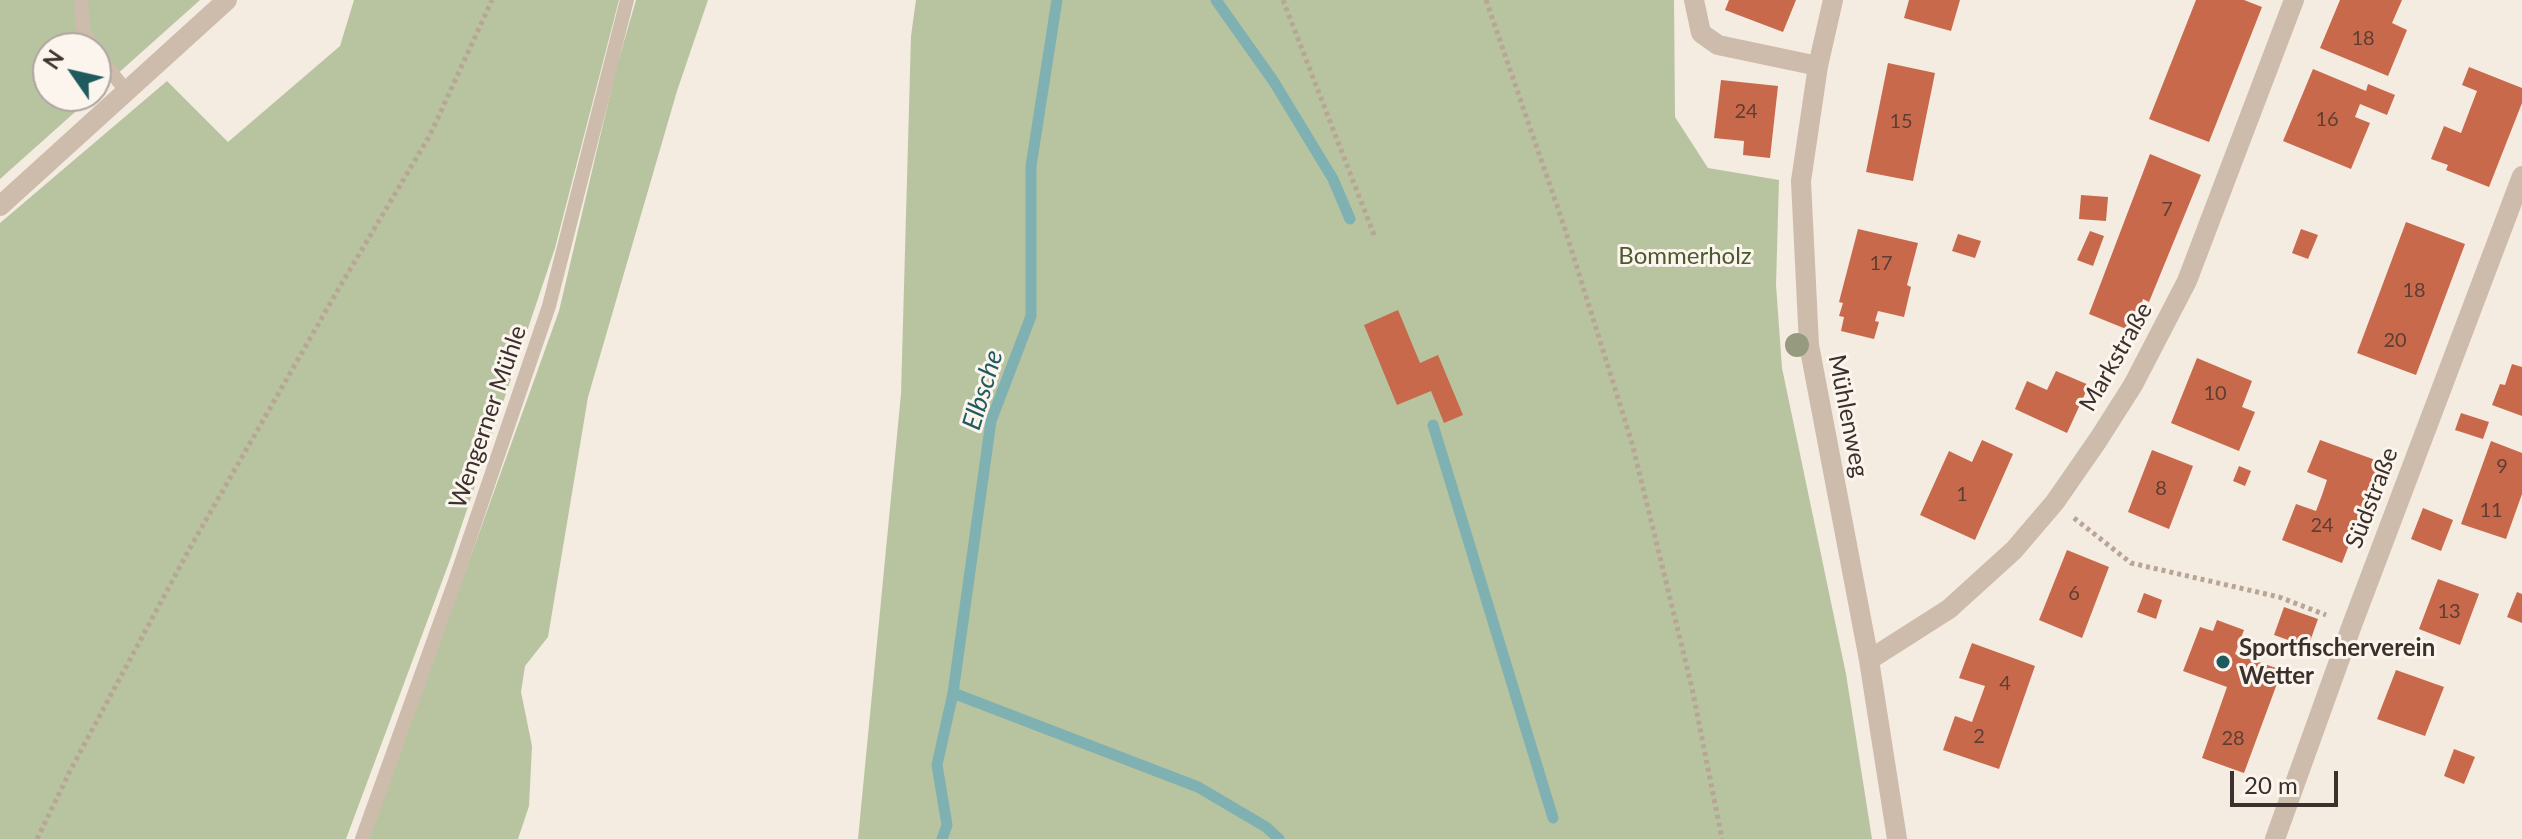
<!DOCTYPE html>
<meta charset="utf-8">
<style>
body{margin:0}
#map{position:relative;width:2522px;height:839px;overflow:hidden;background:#f4ebe1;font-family:Lato,sans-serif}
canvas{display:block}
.north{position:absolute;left:32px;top:32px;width:80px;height:80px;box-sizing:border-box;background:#fbf5ee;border:2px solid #aea6a0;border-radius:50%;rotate:304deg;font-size:22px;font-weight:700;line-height:32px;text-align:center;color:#3b302b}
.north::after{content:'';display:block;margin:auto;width:28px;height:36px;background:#1f5a5e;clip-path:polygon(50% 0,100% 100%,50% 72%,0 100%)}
.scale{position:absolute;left:2230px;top:771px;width:108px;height:36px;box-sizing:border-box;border:4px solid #3b302b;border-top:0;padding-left:10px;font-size:24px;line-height:28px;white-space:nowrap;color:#3b302b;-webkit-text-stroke:6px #fbf5ee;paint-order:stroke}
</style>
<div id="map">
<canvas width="2522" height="839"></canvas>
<div class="north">N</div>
<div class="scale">20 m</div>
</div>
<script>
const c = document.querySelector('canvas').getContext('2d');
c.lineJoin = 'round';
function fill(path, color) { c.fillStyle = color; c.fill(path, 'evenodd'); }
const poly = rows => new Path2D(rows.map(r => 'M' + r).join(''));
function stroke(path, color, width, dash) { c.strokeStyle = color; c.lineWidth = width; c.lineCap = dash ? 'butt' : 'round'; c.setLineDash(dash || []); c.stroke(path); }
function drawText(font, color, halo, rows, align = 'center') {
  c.font = font + ' Lato,sans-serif'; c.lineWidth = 6; c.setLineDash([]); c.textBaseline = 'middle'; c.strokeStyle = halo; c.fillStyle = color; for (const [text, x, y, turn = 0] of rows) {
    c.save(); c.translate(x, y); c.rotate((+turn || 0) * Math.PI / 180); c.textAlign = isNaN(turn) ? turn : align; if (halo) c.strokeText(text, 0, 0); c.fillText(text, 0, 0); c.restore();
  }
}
fill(poly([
 [0,0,200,0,96,93,96,48,48,48,48,96,93,96,0,179],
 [354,0,619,0,555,248,450,560,346,839,0,839,0,223,167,81,228,142,340,46],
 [636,0,708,0,677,91,588,397,548,637,525,666,521,692,532,746,529,806,518,839,369,839,559,311,616,69],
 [916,0,1674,0,1675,117,1708,168,1779,180,1776,285,1782,368,1846,674,1872,839,858,839,901,394,911,36]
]), '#b8c4a0');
stroke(poly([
 [1216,0,1274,82,1333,179,1350,219],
 [1433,425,1553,818],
 [953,693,1198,787,1266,827,1279,839],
 [942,839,947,825,937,765,953,693,991,421,1031,316,1031,166,1057,0]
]), '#7fb0b2', 11);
fill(poly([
 [1729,0,1796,0,1783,32,1725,10],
 [1909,0,1960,0,1951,31,1904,18],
 [2196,0,2244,0,2262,7,2209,142,2149,119],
 [2340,0,2402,0,2392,23,2407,30,2388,76,2320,48],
 [1888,63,1935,73,1913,181,1866,172],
 [2469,67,2522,88,2522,103,2489,187,2446,170,2448,165,2431,159,2444,126,2461,133,2477,91,2462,85],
 [2313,69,2366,91,2368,84,2395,95,2387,115,2360,104,2355,117,2370,123,2351,169,2283,141],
 [1721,80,1778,86,1770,158,1743,155,1744,141,1714,138],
 [2150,154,2201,175,2149,302,2143,299,2131,331,2089,314],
 [2081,195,2108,197,2106,221,2079,219],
 [2406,222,2465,244,2416,375,2357,353],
 [1858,229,1918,243,1907,285,1911,287,1904,317,1878,311,1875,321,1879,322,1874,339,1841,331,1844,317,1839,316,1843,303,1839,302],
 [2301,229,2318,235,2308,259,2292,253],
 [2090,231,2104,236,2093,266,2077,260],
 [1958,234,1981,241,1975,258,1952,251],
 [1398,310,1420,363,1438,355,1463,415,1444,423,1431,391,1397,405,1364,325],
 [2197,358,2252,381,2242,407,2255,412,2239,451,2171,423],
 [2512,364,2522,367,2522,416,2492,405,2500,384,2505,385],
 [2056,371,2089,385,2067,433,2015,409,2027,381,2047,390],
 [2461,413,2489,422,2483,439,2455,430],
 [1982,440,2013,454,1975,540,1920,515,1949,451,1972,462],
 [2320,440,2381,462,2342,563,2282,540,2296,504,2316,511,2322,495,2327,480,2307,472],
 [2491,441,2522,453,2522,494,2506,539,2461,524],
 [2152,450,2193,466,2169,529,2128,512],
 [2239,466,2251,471,2245,486,2233,481],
 [2423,508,2453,520,2441,551,2411,539],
 [2067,550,2109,567,2082,638,2039,620],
 [2438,579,2479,594,2460,645,2419,629],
 [2517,592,2522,594,2522,623,2507,617],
 [2144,593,2162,600,2156,619,2137,612],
 [2284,607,2318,619,2308,647,2274,635],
 [2217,620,2244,630,2235,654,2282,670,2244,773,2202,758,2227,687,2183,671,2200,627,2213,631],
 [1972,643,2035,666,1999,769,1943,750,1955,716,1972,722,1985,686,1959,678],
 [2396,670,2444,687,2425,736,2377,719],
 [2454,749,2475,757,2464,784,2444,776]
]), '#c8694b');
stroke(poly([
 [1283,0,1374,235],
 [1486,0,1564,226,1632,443,1692,688,1722,839],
 [2074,518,2131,563,2279,597,2326,615],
 [37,839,70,771,191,546,339,288,430,135,492,0]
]), '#b9a596', 5, [4, 4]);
stroke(poly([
 [81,0,83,29,92,48],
 [96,53,127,92],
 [362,839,454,584,549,306,627,0]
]), '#cdbbac', 14);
stroke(poly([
 [1694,0,1701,33,1718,45,1818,66],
 [1833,0,1818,66,1801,181,1809,345,1869,660,1897,839],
 [0,206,227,0],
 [1869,660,1949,609,2014,550,2055,502,2098,440,2133,385,2187,281,2294,0],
 [2275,839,2352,625,2522,176]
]), '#cdbbac', 20);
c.fillStyle = '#969b7f';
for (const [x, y] of [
 [1797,345]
]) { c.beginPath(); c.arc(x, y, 12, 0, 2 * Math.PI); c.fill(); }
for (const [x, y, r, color] of [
 [2223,662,8,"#1f5a5e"]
]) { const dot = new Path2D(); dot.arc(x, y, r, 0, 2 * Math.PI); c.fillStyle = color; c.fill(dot); stroke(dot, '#fbf5ee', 3); }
drawText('20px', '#5e3e33', null, [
 ["18",2363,39],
 ["24",1746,112],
 ["16",2327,120],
 ["15",1901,122],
 ["7",2167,210],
 ["17",1881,264],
 ["18",2414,291],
 ["20",2395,341],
 ["10",2215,394],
 ["9",2502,467],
 ["8",2161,489],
 ["1",1962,495],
 ["11",2491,511],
 ["24",2322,526],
 ["6",2074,594],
 ["13",2449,612],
 ["4",2005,684],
 ["2",1979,737],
 ["28",2233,739]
]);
drawText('24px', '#4a5a2e', '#fbf5ee', [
 ["Bommerholz",1685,256]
]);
drawText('24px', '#3b302b', '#fbf5ee', [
 ["Markstraße",2116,357,-60],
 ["Mühlenweg",1848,416,79],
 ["Wengerner Mühle",488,417,-71],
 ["Südstraße",2372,498,-69]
]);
drawText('bold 24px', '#3b302b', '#fbf5ee', [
 ["Sportfischerverein",2239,648],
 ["Wetter",2239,676]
], 'left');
drawText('italic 26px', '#1f5a5e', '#fbf5ee', [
 ["Elbsche",983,390,-73]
]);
</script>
